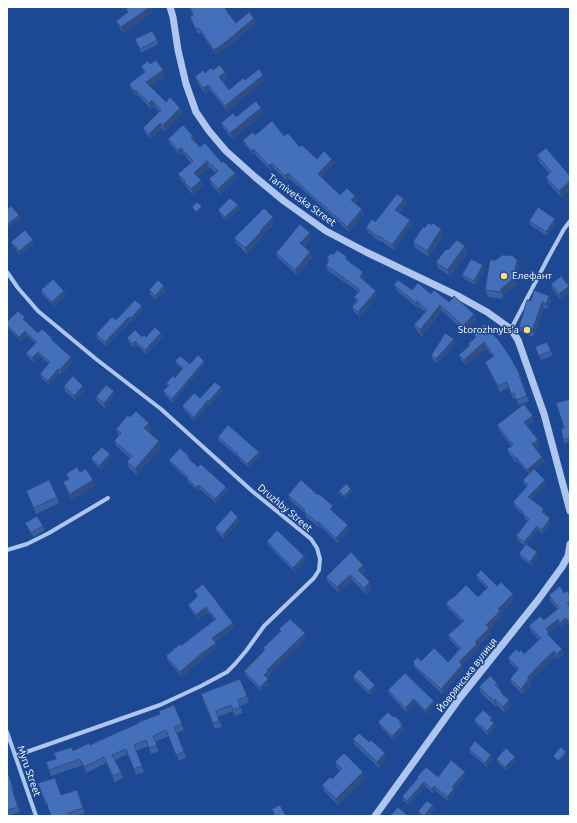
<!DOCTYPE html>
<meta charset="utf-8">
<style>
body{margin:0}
#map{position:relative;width:577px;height:823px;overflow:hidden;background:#1c4894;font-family:Ubuntu,sans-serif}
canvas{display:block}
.frame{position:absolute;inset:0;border:8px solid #fff;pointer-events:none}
</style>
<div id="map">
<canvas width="577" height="823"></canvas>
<div class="frame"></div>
</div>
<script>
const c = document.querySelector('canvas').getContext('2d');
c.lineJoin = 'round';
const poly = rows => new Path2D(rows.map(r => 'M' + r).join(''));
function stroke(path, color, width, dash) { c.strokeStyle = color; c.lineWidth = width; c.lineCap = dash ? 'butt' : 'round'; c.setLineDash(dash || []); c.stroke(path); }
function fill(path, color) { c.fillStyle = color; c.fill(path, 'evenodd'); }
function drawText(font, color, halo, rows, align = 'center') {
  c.font = font + ' Ubuntu,sans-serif'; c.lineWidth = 3; c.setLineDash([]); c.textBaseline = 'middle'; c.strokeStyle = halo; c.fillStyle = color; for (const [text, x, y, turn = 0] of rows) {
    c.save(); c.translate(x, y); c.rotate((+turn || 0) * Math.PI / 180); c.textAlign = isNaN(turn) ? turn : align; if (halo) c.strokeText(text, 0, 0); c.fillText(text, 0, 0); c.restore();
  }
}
stroke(poly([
 [7,272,18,288,38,311,96,359,161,409,252,491,311,539,317,548,320,559,319,570,314,578,264,626,246,651,235,664,227,672,201,686,160,705,15,756],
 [511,329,548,258,564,229,570,221],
 [7,550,27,544,49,533,108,498],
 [7,732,36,816]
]), '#aec6ef', 4);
stroke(poly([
 [170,7,173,17,178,50,186,84,196,112,209,131,226,151,255,177,284,201,326,231,366,252,460,297,487,312,511,329,518,340,544,414,570,511],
 [375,816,459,699,538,600,562,567,568,556,570,544]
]), '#aec6ef', 7);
fill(poly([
 [130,7,151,7,153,12,123,33,119,27,116,21,128,13,126,9],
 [189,7,224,7,229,14,236,23,256,23,229,46,216,55,201,33,198,34,192,23,190,17,193,16],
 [135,39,157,40,158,44,141,53],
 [150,64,165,76,150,86,166,102,180,108,182,113,165,131,162,128,151,139,145,133,143,128,160,112,154,106,151,109,138,95,136,96,131,89,129,84,144,73,141,66],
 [213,70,225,72,227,78,223,81,229,90,245,80,265,80,227,111,210,90,205,94,197,82,195,77],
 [261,108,263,114,232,139,224,129,221,123],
 [255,135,284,136,317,159,332,159,334,163,321,178,340,195,357,200,355,203,364,214,349,232,322,207,289,178,287,181,273,168,271,171,255,154,253,155,245,145,243,140],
 [193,136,195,141,195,142,200,147,222,163,235,173,237,178,220,194,211,185,209,179,216,173,209,167,197,177,201,180,203,186,193,195,186,187,185,185,180,179,178,174,191,163,183,153,180,155,170,144,168,139],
 [537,155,570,176,570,189,561,197,548,183,546,177,550,174,539,162],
 [404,199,406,204,399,213,412,225,394,250,381,241,380,242,368,232,366,227,375,222],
 [238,205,239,209,227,221,220,214,218,210],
 [529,221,556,223,547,236,530,225],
 [275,223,262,236,263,237,247,254,236,243,234,238],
 [431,225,441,229,443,235,429,257,415,248,413,242,425,228],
 [310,233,311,238,304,247,310,252,312,258,297,275,278,258,276,253],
 [33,240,34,244,20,255,13,246,11,242],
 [465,246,468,252,450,276,438,268,436,262,448,250],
 [333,255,349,262,365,277,363,280,378,296,360,317,354,312,352,307,356,302,354,297,359,292,327,270,326,265,328,261,327,258],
 [496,260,517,260,519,267,517,284,504,295,503,299,488,297,485,290],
 [485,269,476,285,464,279,462,275],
 [551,284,569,286,570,291,560,299,552,288],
 [394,285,412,290,431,294,474,314,476,320,465,332,442,311,422,336,417,331,414,325,425,312,419,307,418,308,397,291],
 [164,286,166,290,156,300,150,294,149,290],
 [41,290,66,295,54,306,42,294],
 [549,296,551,301,548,309,544,308,534,337,521,332,519,327,531,301],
 [142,306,143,310,132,322,131,321,106,346,97,338,96,334],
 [26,321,26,322,38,333,54,342,72,362,61,375,59,373,50,385,42,379,40,374,49,364,40,356,33,362,28,357,26,353,35,343,27,335,21,341,7,327,7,322],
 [484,324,520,375,522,380,521,381,529,401,518,405,516,398,513,399,509,387,500,392,487,367,485,362,493,357,486,348,466,365,461,360,459,355,469,346,468,344,475,338,473,334],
 [161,333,163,337,146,354,137,345,134,348,129,342,127,338,146,337],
 [456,343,438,363,433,360,431,356],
 [535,347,551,351,553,355,541,360],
 [175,361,190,364,204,361,205,364,173,403,165,395,163,391,168,387,166,383,175,378,182,369,177,365],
 [64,386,85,390,75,400,65,391],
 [223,391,210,405,209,404,195,421,184,410,182,406,200,398],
 [115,395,105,408,97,401,96,397],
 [570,399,570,442,564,443,563,439,564,428],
 [130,417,151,429,149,432,161,447,137,475,129,468,127,462,130,458,117,447,114,441,119,436,116,429],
 [534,421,527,426,539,445,535,448,542,457,544,461,534,470,546,484,531,499,544,509,545,514,545,515,551,523,543,534,538,530,526,545,538,556,532,566,521,558,519,554,525,546,517,540,516,536,528,521,525,519,523,515,514,506,513,502,527,487,524,484,523,480,529,474,518,462,516,463,509,454,507,449,511,446,499,430,497,425],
 [218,437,259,452,260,456,249,468,239,459,238,457,219,441],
 [110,454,111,458,101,470,93,462,91,458],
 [189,456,191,461,198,467,226,487,228,491,216,503,200,489,198,491,188,482,187,479,171,464,169,460],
 [80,472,95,486,72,500,66,489,63,482,68,479,66,474],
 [351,489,352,491,345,498,339,493,339,491],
 [26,491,57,497,59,503,36,514],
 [288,495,334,511,333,512,348,525,349,530,338,543,321,527,320,528,306,517,305,513,290,500],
 [240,521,224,539,217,532,215,528],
 [25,523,43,526,45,530,33,537,27,527],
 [267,541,304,556,306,560,295,572,274,552,274,551,268,545],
 [363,565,365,571,362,574,372,588,366,594,352,580,339,593,328,582,326,577],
 [476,575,513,594,515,599,501,613,502,616,489,629,491,633,478,646,479,648,462,665,464,670,442,694,415,668,413,662,421,661,448,662,459,649,450,640,448,635,462,622,448,608,446,603,453,598,478,597,487,588,478,580],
 [194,591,235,627,215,642,217,648,204,658,182,677,168,661,166,656,215,620,208,612,198,620,190,609,188,605,197,597],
 [564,593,570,595,570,625,568,623,562,628,560,625,549,633,550,637,564,654,559,660,556,656,543,668,530,682,531,685,523,694,512,684,510,679,518,670,510,663,508,658,519,652,524,654,539,640,531,631,529,626,544,620,557,609,550,600,549,595],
 [279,629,306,638,269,674,270,676,267,679,269,684,261,691,246,676,244,671,264,651,263,648,280,631],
 [353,676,376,689,370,695,354,680],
 [497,683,499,688,502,692,503,695,509,700,511,706,505,713,497,705,496,707,481,693,479,687],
 [388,690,434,701,435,705,427,714,416,703,406,712,389,694],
 [247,696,249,702,240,706,243,713,235,716,233,711,218,717,222,727,215,729,203,700],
 [174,705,184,730,177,733,186,757,179,761,169,736,155,742,159,751,151,754,148,746,136,751,144,772,136,775,128,754,115,760,123,778,115,782,106,763,86,773,83,765,51,776,46,762,56,759,73,751,90,745,139,723,160,714],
 [393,717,401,722,404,730,394,740,380,726,378,722],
 [492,718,493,722,495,727,488,735,476,724,474,720],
 [353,739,387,759,379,768,355,745],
 [469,749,491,755,493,759,487,767,470,753],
 [496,759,516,761,507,771,498,763],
 [335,762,365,778,338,805,324,791,322,785,332,779,340,771,337,768],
 [7,770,14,790,12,790,20,812,7,816],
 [466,776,454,790,455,793,448,801,435,790,433,793,425,786,409,805,404,801,402,797,418,778,417,777],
 [38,783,61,795,77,790,85,813,76,816,51,816,47,804,45,804],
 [433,805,434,809,429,816,421,816,420,815,418,811]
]), '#3a60a1');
fill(poly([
 [150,7,151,7,153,12,123,33,121,27],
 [254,18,256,23,229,46,216,55,214,50],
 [163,70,165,76,148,88,146,82],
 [225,72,227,78,221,82,219,77],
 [263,75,265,80,227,111,225,106],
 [208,85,210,90,205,94,203,88],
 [136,90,138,95,136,96,134,91],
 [152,100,154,106,151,109,149,103],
 [180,108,182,113,165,131,163,125],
 [261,108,263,114,232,139,230,133],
 [160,123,162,128,151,139,149,134],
 [193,136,195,141,193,143,191,138],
 [181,148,183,153,180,155,178,150],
 [254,149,255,154,253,155,251,151],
 [332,159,334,163,320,179,318,174],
 [207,161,209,167,196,179,194,173],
 [272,163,273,168,271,171,269,166],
 [235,173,237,178,220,194,218,189],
 [288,173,289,178,287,181,285,176],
 [201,180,203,186,193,195,191,189],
 [570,181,570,189,561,197,559,191],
 [355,196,357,200,353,205,351,200],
 [404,199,406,204,397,215,395,210],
 [238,205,239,209,227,221,225,217],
 [202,206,202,208,197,214,196,212],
 [362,209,364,214,349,232,347,227],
 [19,215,21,219,7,230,7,225],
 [273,217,275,223,262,236,263,237,247,254,245,248,260,231],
 [555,219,556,223,547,236,546,232],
 [410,220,412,225,394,250,392,245],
 [441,229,443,235,429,257,427,251],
 [310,233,311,238,302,249,300,243],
 [33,240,34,244,20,255,19,251],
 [465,246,468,252,450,276,447,270],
 [310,252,312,258,297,275,295,270],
 [517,260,519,267,517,284,504,295,503,299,501,292,501,289],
 [483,265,485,269,476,285,474,281],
 [363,272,365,277,361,282,360,277],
 [164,286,166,290,156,300,155,296],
 [569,286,570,291,560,299,559,294],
 [64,291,66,295,54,306,52,302],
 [376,291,378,296,360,317,358,312],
 [549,296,551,301,548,309,546,304],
 [417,301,419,307,418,308,416,303],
 [542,302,544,308,534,337,532,331],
 [440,305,442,311,422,336,420,330],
 [142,306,143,310,132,322,131,318],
 [474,314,476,320,465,332,463,326],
 [129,317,131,321,106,346,105,342],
 [25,331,27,335,21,341,19,337],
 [161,333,163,337,146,354,145,350],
 [454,339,456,343,438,363,436,359],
 [135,341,137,345,134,348,133,344],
 [484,342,486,348,466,365,464,360],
 [38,352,40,356,33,362,32,358],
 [71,357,72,362,61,375,60,370],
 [204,361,205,364,173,403,172,399],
 [58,369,59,373,50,385,48,381],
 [83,386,85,390,75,400,74,396],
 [221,387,223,391,210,405,209,401],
 [114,391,115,395,105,408,104,403],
 [208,400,209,404,195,421,194,417],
 [533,416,534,421,526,427,524,422],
 [149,423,151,429,146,434,144,428],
 [538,440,539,445,534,449,532,444],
 [159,441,161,447,137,475,135,469],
 [259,452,260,456,249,468,247,464],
 [110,454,111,458,101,470,99,466],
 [516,457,518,462,516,463,515,458],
 [542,457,544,461,529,474,527,470],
 [93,480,95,486,72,500,70,494],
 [545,480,546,484,529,501,528,497],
 [199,485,200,489,198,491,196,487],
 [226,487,228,491,216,503,215,499],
 [351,489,352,491,345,498,344,496],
 [333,506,334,511,332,514,330,509],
 [544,509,545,514,543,517,542,512],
 [238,517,240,521,224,539,223,535],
 [550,518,551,523,543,534,542,530],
 [319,522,321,527,320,528,318,523],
 [348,525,349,530,338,543,336,538],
 [537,526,538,530,525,547,524,542],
 [537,552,538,556,532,566,530,562],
 [304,556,306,560,295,572,293,568],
 [363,565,365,571,360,576,358,570],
 [350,575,352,580,339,593,337,587],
 [370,582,372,588,366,594,364,588],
 [513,594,515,599,501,613,502,616,489,629,491,633,478,646,479,648,462,665,464,670,442,694,441,689,459,662,475,642,486,625,498,609],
 [570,601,570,608,567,603],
 [206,607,208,612,198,620,196,615],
 [566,618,568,623,562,628,560,623],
 [558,619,560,625,549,633,551,637,549,639,546,629],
 [233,623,235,627,213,643,212,638],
 [305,633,306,638,269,674,270,676,266,680,264,675,267,670],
 [216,643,217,648,204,658,202,653],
 [562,649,564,654,559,660,557,654],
 [554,651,556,656,543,668,530,682,531,685,523,694,521,689,527,678,541,663],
 [202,653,204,658,182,677,180,672],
 [268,679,269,684,261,691,260,687],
 [375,685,376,689,370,695,369,691],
 [414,699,416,703,406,712,405,708],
 [495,699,497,705,496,707,494,701],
 [509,700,511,706,505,713,503,707],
 [434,701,435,705,427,714,425,710],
 [492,718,493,722,491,724,490,720],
 [494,723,495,727,488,735,487,731],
 [402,726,404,730,394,740,392,736],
 [566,752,567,754,559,763,558,761],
 [385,753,387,759,379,768,377,762],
 [491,755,493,759,487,767,485,763],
 [515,757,516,761,507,771,505,767],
 [363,772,365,778,338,805,336,799],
 [465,772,466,776,454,790,455,793,448,801,447,797,452,787],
 [424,782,425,786,409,805,407,801],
 [434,786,435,790,433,793,432,789],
 [433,805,434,809,429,816,424,816]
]), '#304e83');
const building = poly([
 [130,7,150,7,121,27,116,21,128,12,126,9,130,7],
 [190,7,224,7,228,12,227,12,236,23,249,12,254,18,227,41,214,50,199,28,196,29,190,17,193,15,190,7],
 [152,31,157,40,140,49,135,39,152,31],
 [156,60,163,70,146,82,166,102,170,97,180,108,163,125,160,123,149,134,143,128,161,110,152,100,149,103,136,90,134,91,129,84,145,72,141,66,148,61,150,64,156,60],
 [220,65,225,72,219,77,229,90,243,78,245,80,259,69,263,75,225,106,208,85,203,88,195,77,203,70,205,73,211,68,213,70,220,65],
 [256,101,261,108,230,133,221,123,233,113,236,117,256,101],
 [272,121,284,136,288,133,300,147,302,145,317,159,324,151,332,159,318,174,340,195,347,188,355,196,351,200,362,209,347,227,320,202,320,203,288,173,285,176,272,163,269,166,254,149,251,151,243,140,253,132,255,135,272,121],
 [183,125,193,136,191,138,200,147,205,143,222,163,223,161,235,173,218,189,209,179,218,171,207,161,194,173,201,180,191,189,184,182,185,181,178,174,193,161,181,148,178,150,168,139,183,125],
 [546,148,570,176,570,181,559,191,546,177,551,172,537,155,546,148],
 [397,194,404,199,395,210,410,220,392,245,379,236,378,237,366,227,372,219,375,222,397,194],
 [230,198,238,205,225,217,218,210,230,198],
 [197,202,202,206,196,212,192,207,197,202],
 [11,206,19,215,7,225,7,209,11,206],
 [538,207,555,219,546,232,529,221,538,207],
 [264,208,273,217,260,231,261,232,245,248,234,238,264,208],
 [428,223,431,225,433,223,441,229,427,251,413,242,423,227,425,228,428,223],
 [300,224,310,233,300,243,310,252,295,270,276,253,300,224],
 [25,230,33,240,19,251,11,242,25,230],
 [457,240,465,246,447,270,436,262,446,249,448,250,457,240],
 [337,250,347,257,346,259,363,272,360,277,376,291,358,312,352,307,358,300,354,297,360,290,326,265,329,260,327,258,331,253,333,255,337,250],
 [502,255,513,256,517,260,514,278,501,289,501,292,485,290,490,260,496,260,502,255],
 [471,259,483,265,474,281,462,275,471,259],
 [561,276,569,286,559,294,551,284,561,276],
 [53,279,64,291,52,302,41,290,53,279],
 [158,280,164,286,155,296,149,290,158,280],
 [398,280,412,290,418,283,431,294,434,290,449,302,454,296,474,314,463,326,440,305,420,330,414,325,427,310,417,301,416,303,394,285,398,280],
 [534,290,549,296,546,304,542,302,532,331,519,327,527,300,531,301,534,290],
 [135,300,142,306,131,318,129,317,105,342,96,334,112,317,116,320,135,300],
 [18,311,25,317,23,319,38,333,42,329,52,338,51,339,71,357,60,370,58,369,48,381,40,374,50,362,38,352,32,358,26,353,37,342,25,331,19,337,7,325,7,322,18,311],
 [484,324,500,342,511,358,520,375,519,375,527,396,516,400,514,393,511,394,507,382,498,386,485,362,494,356,484,342,464,360,459,355,470,345,468,344,476,337,473,334,484,324],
 [155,327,161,333,145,350,135,341,133,344,127,338,135,330,142,337,144,335,146,337,155,327],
 [445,333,454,339,436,359,431,356,445,333],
 [547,342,551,351,539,356,535,347,547,342],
 [198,355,204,361,172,399,163,391,169,385,166,383,173,376,175,378,183,368,175,361,180,356,190,364,198,355],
 [73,376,83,386,74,396,64,386,73,376],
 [215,382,221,387,209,401,208,400,194,417,182,406,194,393,200,398,215,382],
 [106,385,114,391,104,403,96,397,106,385],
 [570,399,570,438,563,439,561,429,564,428,556,403,570,399],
 [524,404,533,416,524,422,538,440,532,444,542,457,527,470,516,457,515,458,507,449,513,445,497,425,524,404],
 [136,411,149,423,144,428,159,441,135,469,127,462,132,456,114,441,121,433,116,429,128,415,130,417,136,411],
 [228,425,259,452,247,464,237,455,238,454,218,437,228,425],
 [102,447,110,454,99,466,91,458,102,447],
 [180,448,189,456,188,458,198,467,201,464,226,487,215,499,199,485,196,487,187,478,188,477,169,460,180,448],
 [77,467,80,472,86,469,93,480,70,494,63,482,69,479,66,474,77,467],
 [534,469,545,480,528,497,544,509,542,512,550,518,542,530,537,526,524,542,516,536,529,519,523,514,524,513,513,502,528,485,523,480,534,469],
 [49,480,57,497,34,508,26,491,49,480],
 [301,480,318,495,319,494,333,506,330,509,348,525,336,538,319,522,318,523,304,512,305,510,288,495,301,480],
 [346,484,351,489,344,496,339,491,346,484],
 [231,510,238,517,223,535,215,528,231,510],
 [37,516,43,526,31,533,25,523,37,516],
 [277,530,304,556,293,568,273,548,267,541,277,530],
 [526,544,537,552,530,562,519,554,526,544],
 [351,552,363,565,358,570,370,582,364,588,350,575,337,587,326,577,351,552],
 [481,570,497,586,501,582,513,594,498,609,500,611,486,625,489,628,475,642,477,644,459,662,462,665,441,689,413,664,414,663,413,662,418,657,421,661,434,648,448,662,461,648,448,635,464,621,446,603,452,598,453,598,466,585,478,597,488,587,476,575,481,570],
 [203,584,233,623,212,638,216,643,202,653,180,672,166,656,180,644,181,646,216,619,206,607,196,615,188,605,198,596,194,591,203,584],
 [560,586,564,593,567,591,570,595,570,601,567,603,570,606,570,623,566,618,560,623,558,619,546,629,549,632,547,634,562,649,557,654,554,651,541,663,527,678,529,679,521,689,510,679,519,668,508,658,516,649,519,652,521,650,524,654,541,638,529,626,540,616,544,620,559,608,549,595,560,586],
 [290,619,305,633,267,670,268,672,264,675,268,679,260,687,244,671,265,650,263,648,281,631,279,629,290,619],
 [359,669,375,685,369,691,353,676,359,669],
 [405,673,434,701,425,710,414,699,405,708,388,690,405,673],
 [490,676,497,683,495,685,502,692,501,693,509,700,503,707,495,699,494,701,479,687,490,676],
 [240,679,247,696,238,700,240,707,233,710,231,705,216,711,219,721,213,723,201,694,240,679],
 [174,705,182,724,174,727,184,751,176,755,166,730,153,736,157,745,149,748,146,740,134,745,142,766,134,769,126,749,112,755,121,772,113,776,104,757,84,767,80,759,49,770,46,762,56,759,54,753,72,747,73,751,89,743,90,745,116,733,139,723,139,722,160,714,159,711,174,705],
 [483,710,492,718,490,720,494,723,487,731,474,720,483,710],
 [388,712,393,717,395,716,401,722,399,723,402,726,392,736,378,722,388,712],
 [359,733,369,742,371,740,385,753,377,762,353,739,359,733],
 [475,741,491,755,485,763,469,749,475,741],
 [561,747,566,752,558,761,553,756,561,747],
 [506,748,515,757,505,767,496,759,506,748],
 [344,753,363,772,336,799,322,785,330,777,332,779,342,769,335,762,344,753],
 [451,760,465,772,452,787,454,789,447,797,434,786,432,789,424,782,407,801,402,797,418,778,417,777,426,767,438,777,451,760],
 [7,770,12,785,11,785,18,807,7,810,7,770],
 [55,778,61,795,77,790,83,808,68,813,69,816,51,816,45,799,44,799,38,783,55,778],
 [427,801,433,805,424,816,418,811,427,801],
 [280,805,286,816,275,816,272,809,280,805],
 [398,807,408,816,390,816,398,807]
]);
fill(building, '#4470bb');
stroke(building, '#304e83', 1);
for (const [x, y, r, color] of [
 [504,276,4,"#ffdf6c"],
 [527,330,4,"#ffdf6c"]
]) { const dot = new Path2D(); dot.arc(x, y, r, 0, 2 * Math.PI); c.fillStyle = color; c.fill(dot); stroke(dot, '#1c4894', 1.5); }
drawText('10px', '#fff', '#1c4894', [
 ["Tarnivetska Street",302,200,36],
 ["Druzhby Street",285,508,40],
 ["Йоврянська вулиця",467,675,-52],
 ["Myru Street",29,771,71]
]);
drawText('10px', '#fff', '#1c4894', [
 ["Елефант",512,276],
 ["Storozhnyts'a",519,330,"right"]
], 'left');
</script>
